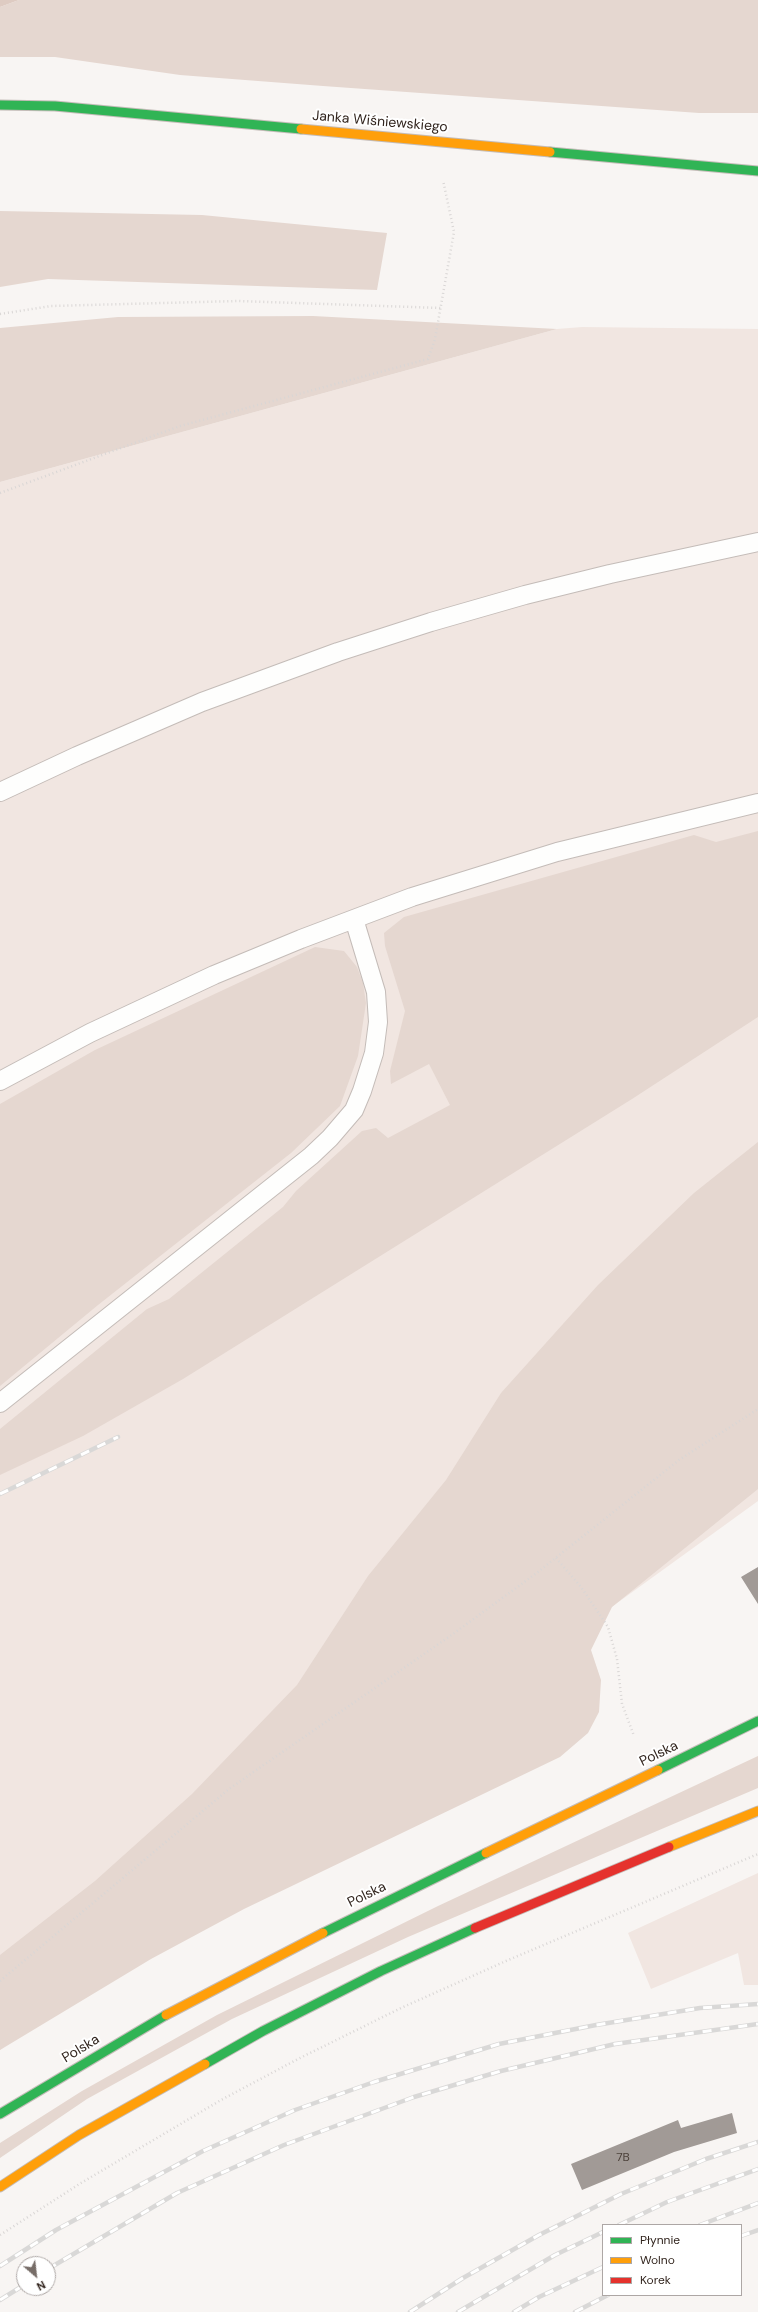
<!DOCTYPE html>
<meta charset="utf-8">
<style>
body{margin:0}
#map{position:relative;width:758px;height:2312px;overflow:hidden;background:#f8f5f3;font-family:"DM Sans",sans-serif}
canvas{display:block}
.legend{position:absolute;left:602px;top:2224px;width:140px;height:72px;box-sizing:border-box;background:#fff;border:1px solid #ada7a5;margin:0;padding:5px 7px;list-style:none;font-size:12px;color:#31241d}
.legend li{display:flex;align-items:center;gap:8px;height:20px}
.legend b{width:20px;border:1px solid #ada7a5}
.north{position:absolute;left:16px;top:2256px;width:40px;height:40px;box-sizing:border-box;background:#fff;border:1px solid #ada7a5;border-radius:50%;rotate:152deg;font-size:11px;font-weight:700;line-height:16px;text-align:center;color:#31241d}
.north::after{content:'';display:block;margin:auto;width:14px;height:18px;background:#776d68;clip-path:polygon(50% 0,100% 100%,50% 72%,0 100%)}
</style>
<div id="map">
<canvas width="758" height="2312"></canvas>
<ul class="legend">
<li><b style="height:5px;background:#30b455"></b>Płynnie</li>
<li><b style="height:5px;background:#ff9f0a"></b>Wolno</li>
<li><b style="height:5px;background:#e5322d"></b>Korek</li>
</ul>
<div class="north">N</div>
</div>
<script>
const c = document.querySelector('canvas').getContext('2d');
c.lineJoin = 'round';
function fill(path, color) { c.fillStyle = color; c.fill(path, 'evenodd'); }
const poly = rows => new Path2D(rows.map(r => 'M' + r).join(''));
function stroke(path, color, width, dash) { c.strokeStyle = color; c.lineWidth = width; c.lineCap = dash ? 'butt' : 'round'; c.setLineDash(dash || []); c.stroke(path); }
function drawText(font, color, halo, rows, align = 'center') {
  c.font = font + ' "DM Sans",sans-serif'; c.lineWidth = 4; c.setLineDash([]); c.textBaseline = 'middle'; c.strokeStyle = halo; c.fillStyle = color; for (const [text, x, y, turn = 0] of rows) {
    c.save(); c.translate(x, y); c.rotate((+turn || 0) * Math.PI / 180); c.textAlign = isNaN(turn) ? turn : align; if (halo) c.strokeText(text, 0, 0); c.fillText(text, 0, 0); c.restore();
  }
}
fill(poly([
 [582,327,758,329,758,1501,0,2050,0,482,557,329],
 [758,1873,758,1985,744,1985,738,1953,651,1989,628,1933]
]), '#f1e6e1');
fill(poly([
 [19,0,758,0,758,113,699,113,323,86,180,75,55,57,0,57,0,7],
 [0,211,202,215,387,233,377,290,48,279,0,287],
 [313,316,557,329,0,482,0,328,118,317],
 [758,831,758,1017,632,1099,183,1379,83,1436,0,1475,0,1429,147,1309,169,1299,283,1207,296,1191,362,1131,376,1128,388,1138,450,1105,429,1064,391,1084,390,1071,405,1011,385,946,384,933,404,917,694,835,716,842],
 [315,947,344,951,357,967,363,983,366,1003,358,1056,340,1106,291,1153,98,1305,0,1386,0,1104,95,1050],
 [758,1142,758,1489,612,1607,591,1650,601,1680,599,1712,588,1733,560,1757,244,1909,151,1959,0,2050,0,1955,95,1881,192,1794,297,1685,368,1576,446,1480,501,1393,598,1285,694,1193],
 [758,1756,758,1788,408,1937,232,2019,87,2099,0,2158,0,2143,82,2091,217,2015,438,1906]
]), '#e5d7d0');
fill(poly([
 [0,0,19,0,0,7]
]), '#decbc2');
fill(poly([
 [758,1567,758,1604,741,1577],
 [732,2113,737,2133,674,2152,582,2190,571,2164,678,2120,681,2128]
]), '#a19a96');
const lane = poly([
 [0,792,77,756,202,702,338,652,431,622,525,595,610,574,758,542],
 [0,1081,90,1033,214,975,301,939,412,897,557,852,758,803],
 [0,1403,311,1156,330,1138,354,1110,362,1091,374,1053,378,1022,376,992,354,919]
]);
const fast = poly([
 [0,105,55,106,301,129],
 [550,152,758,171],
 [658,1770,758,1721],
 [323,1933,486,1853],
 [205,2064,263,2031,381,1971,475,1928],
 [0,2114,166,2015]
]);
const slow = poly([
 [301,129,550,152],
 [669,1847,758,1811],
 [486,1853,658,1770],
 [166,2015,323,1933],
 [0,2187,79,2135,205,2064]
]);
const jam = poly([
 [475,1928,669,1847]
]);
stroke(lane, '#c4bcb8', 20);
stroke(fast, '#c4bcb8', 11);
stroke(slow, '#c4bcb8', 11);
stroke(jam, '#c4bcb8', 11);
stroke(poly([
 [0,314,51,306,238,301,441,308],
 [0,493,180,426,428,359,435,339,454,232,443,180],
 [556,1558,581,1587,608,1627,617,1659,622,1704,634,1736],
 [0,1981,229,1789,453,1634,538,1572,679,1460,758,1409],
 [0,2235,81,2183,221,2100,298,2059,401,2008,506,1961,758,1854]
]), '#d9d6d5', 2.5, [1, 3]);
stroke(lane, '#fefefd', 18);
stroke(fast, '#30b455', 9);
stroke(slow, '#ff9f0a', 9);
stroke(jam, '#e5322d', 9);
const rail = poly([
 [0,1494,118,1437],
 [619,2225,667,2202,758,2169],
 [700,2225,758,2203],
 [741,2236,758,2230],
 [0,2266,56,2230,203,2151,295,2110,374,2082,499,2044,596,2025,700,2008,758,2004],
 [48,2269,177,2193,284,2145,414,2097,501,2071,615,2044,758,2024],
 [0,2300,24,2285],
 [410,2312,463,2278,539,2235,621,2194,706,2159,758,2142],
 [458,2312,555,2255,603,2232],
 [514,2312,539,2297,603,2267],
 [575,2312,608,2295]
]);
stroke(rail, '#d9d8d7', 4.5);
stroke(rail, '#fff', 3, [9]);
drawText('12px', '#4d423b', null, [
 ["7B",623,2158]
]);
drawText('14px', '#31241d', '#fff', [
 ["Janka Wiśniewskiego",380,122,5],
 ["Polska",659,1754,-26],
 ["Polska",367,1895,-26],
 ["Polska",81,2049,-31]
]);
</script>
